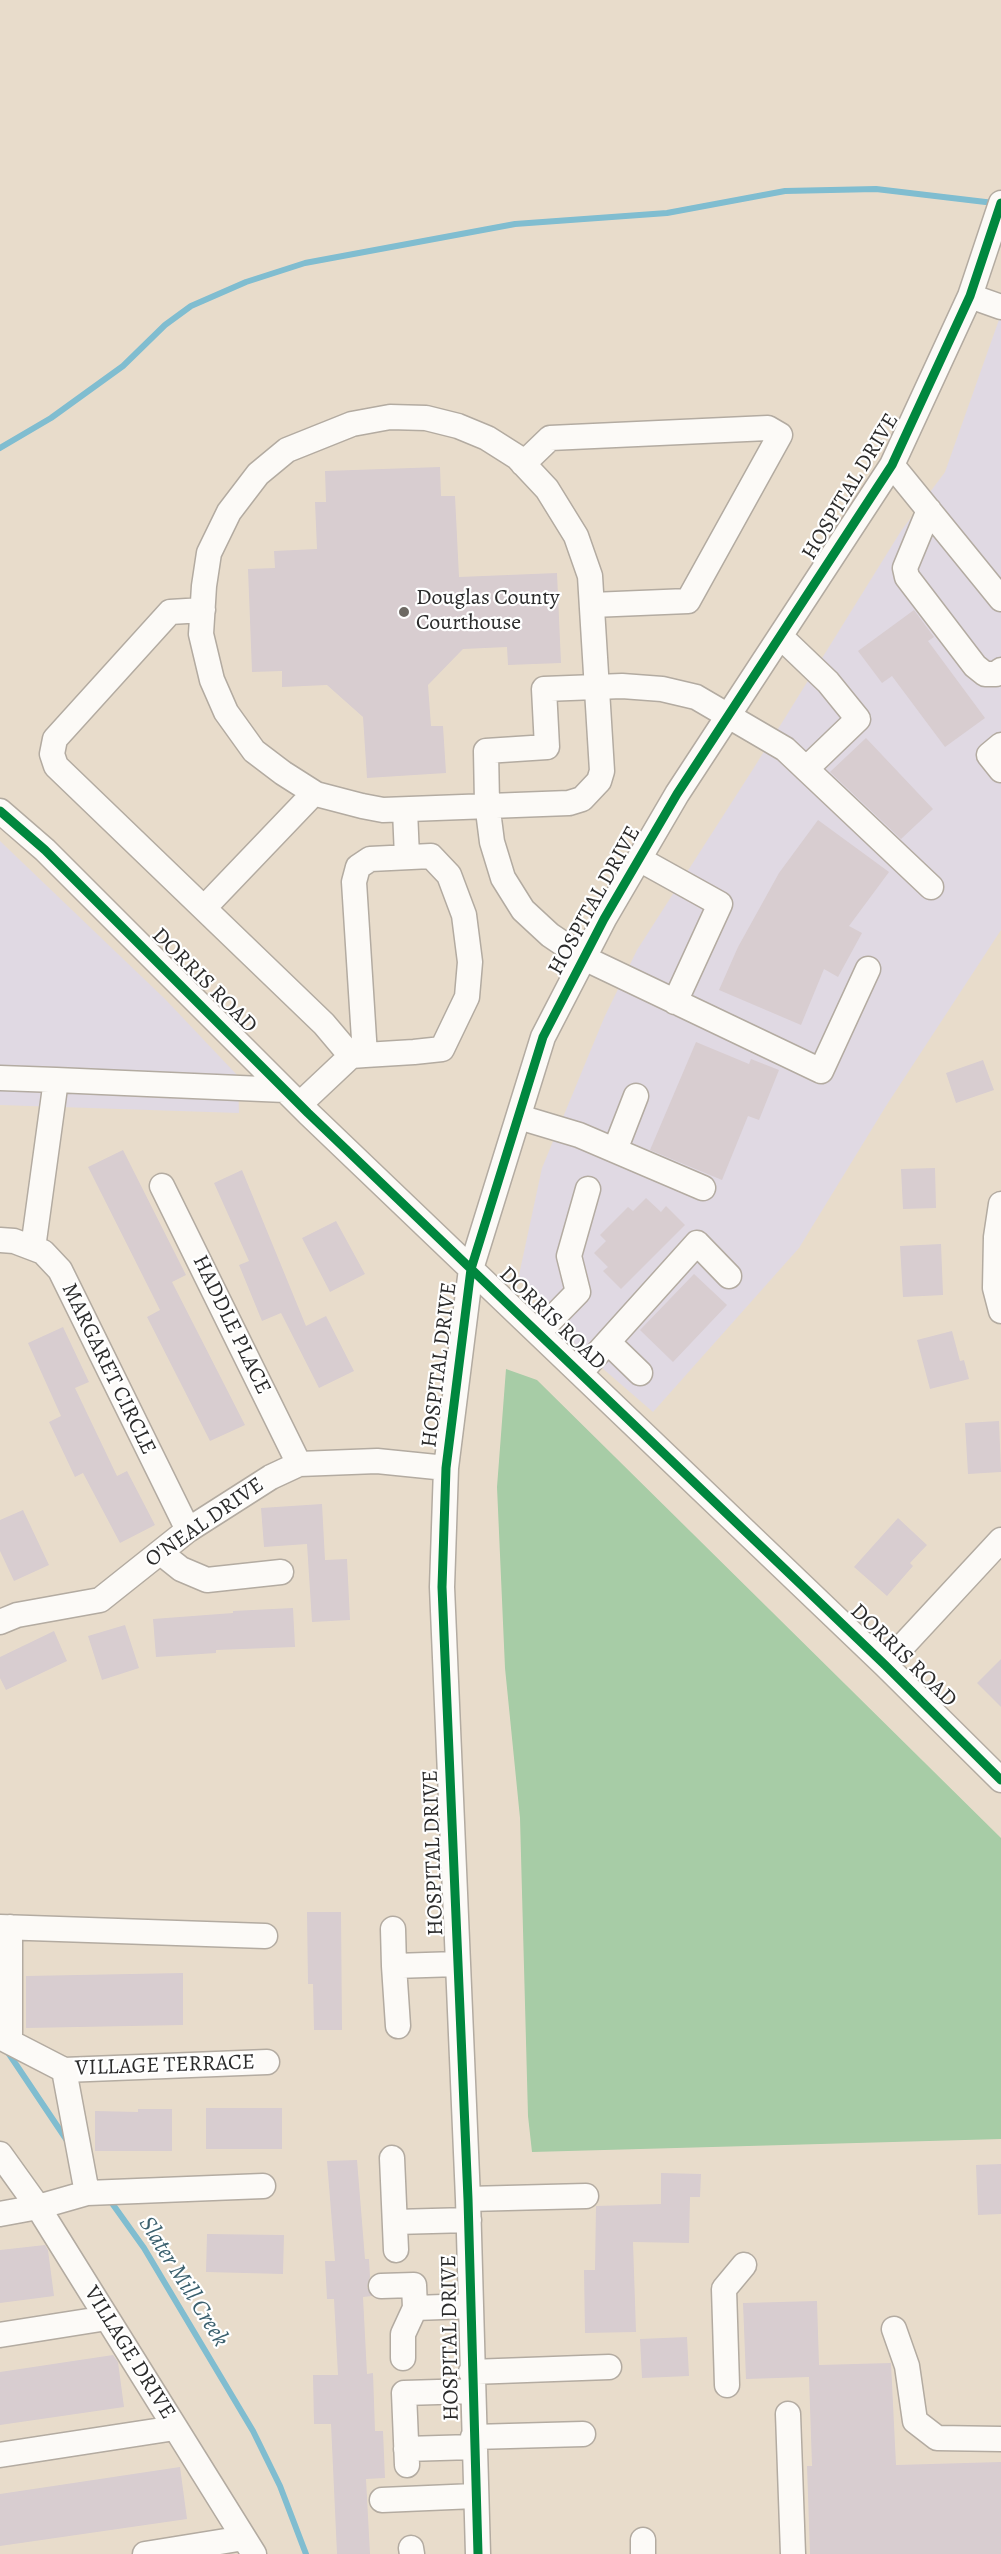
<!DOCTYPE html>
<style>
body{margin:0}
canvas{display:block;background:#e8dccb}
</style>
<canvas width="1001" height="2554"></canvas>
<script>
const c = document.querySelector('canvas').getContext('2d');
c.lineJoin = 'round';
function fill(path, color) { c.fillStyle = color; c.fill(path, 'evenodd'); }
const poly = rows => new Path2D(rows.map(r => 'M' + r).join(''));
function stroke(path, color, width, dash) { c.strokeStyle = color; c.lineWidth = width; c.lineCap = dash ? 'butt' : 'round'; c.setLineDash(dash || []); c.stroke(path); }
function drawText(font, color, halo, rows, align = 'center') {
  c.font = font + ' Alegreya,serif'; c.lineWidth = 4.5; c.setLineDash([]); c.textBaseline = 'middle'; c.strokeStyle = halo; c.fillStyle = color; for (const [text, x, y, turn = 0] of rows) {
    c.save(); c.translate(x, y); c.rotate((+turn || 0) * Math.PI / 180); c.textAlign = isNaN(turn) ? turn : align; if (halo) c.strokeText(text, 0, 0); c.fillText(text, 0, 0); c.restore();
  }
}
fill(poly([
 [1001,314,1001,930,886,1106,799,1248,653,1412,579,1348,524,1286,519,1275,542,1168,604,1018,637,950,755,766,901,531,945,472],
 [0,841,165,999,238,1076,239,1113,0,1105]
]), '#e0d9e3');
fill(poly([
 [506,1369,537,1380,1001,1838,1001,2139,532,2152,528,2116,520,1818,505,1668,497,1487]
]), '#a7cca6');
stroke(poly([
 [0,448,51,418,123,366,165,325,191,306,246,282,305,263,515,224,667,213,785,191,876,189,994,203],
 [7,2051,68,2142],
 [109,2199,144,2248,253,2431,280,2486,306,2554]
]), '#80bdd0', 6);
fill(poly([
 [440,467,441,496,455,496,459,577,557,573,561,663,508,665,507,647,463,649,428,685,431,726,443,726,446,773,367,778,363,717,327,685,282,687,282,671,252,672,248,569,275,568,274,551,317,549,315,502,326,502,325,471],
 [914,610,934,637,928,641,985,718,945,747,892,676,882,683,858,651],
 [866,738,933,809,901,839,830,772],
 [818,820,889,872,849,926,862,933,838,977,824,969,801,1025,719,990,738,947,779,873],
 [696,1042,749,1064,751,1059,779,1070,759,1120,748,1116,722,1180,650,1150],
 [983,1060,994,1090,956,1103,946,1073],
 [123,1150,186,1275,172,1282,245,1425,210,1441,147,1317,160,1310,88,1167],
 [935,1168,936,1208,903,1209,901,1169],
 [242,1170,306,1326,326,1316,354,1371,319,1388,281,1313,262,1321,239,1265,249,1261,214,1183],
 [646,1198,661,1212,666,1206,685,1225,621,1289,603,1271,608,1267,594,1253,606,1241,600,1235,628,1207,633,1211],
 [336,1221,365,1274,330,1292,302,1238],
 [941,1244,943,1295,903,1297,900,1246],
 [694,1274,727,1305,673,1362,640,1330],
 [63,1327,89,1382,75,1388,117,1476,127,1471,155,1525,120,1543,83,1473,75,1477,49,1422,61,1416,28,1343],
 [952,1331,960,1361,964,1360,969,1379,930,1389,917,1340],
 [999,1421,1001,1472,968,1474,965,1423],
 [322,1504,325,1560,347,1559,350,1620,312,1622,307,1544,264,1547,261,1508],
 [23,1510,49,1565,14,1581,0,1551,0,1520],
 [898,1518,927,1545,910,1563,913,1566,887,1596,854,1567],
 [293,1608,295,1647,216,1650,216,1653,156,1657,153,1619,233,1613,233,1611],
 [125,1625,139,1668,102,1680,88,1636],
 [54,1631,67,1661,6,1690,0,1678,0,1657],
 [1001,1659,1001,1707,977,1683],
 [307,1912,341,1912,342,2030,314,2030,313,1984,308,1984],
 [183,1973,183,2025,26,2028,26,1976],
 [206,2108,282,2108,282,2149,206,2149],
 [138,2109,172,2109,172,2151,95,2151,95,2111,138,2112],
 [357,2160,365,2259,369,2259,370,2277,367,2287,372,2296,363,2297,367,2374,373,2373,375,2431,383,2431,385,2478,366,2479,370,2554,337,2554,331,2424,314,2424,313,2375,338,2375,334,2299,327,2299,325,2261,335,2261,327,2161],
 [1001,2164,1001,2214,978,2215,976,2165],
 [661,2173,701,2174,700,2197,690,2197,689,2243,633,2242,636,2332,585,2333,584,2270,595,2270,596,2206,661,2204],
 [207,2234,284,2235,283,2274,206,2272],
 [45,2245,48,2250,54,2296,0,2303,0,2250],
 [817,2301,819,2365,891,2363,896,2465,1001,2462,1001,2554,810,2554,807,2466,812,2466,809,2377,746,2379,743,2303],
 [687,2337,689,2376,642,2378,640,2339],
 [113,2355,118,2362,124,2407,0,2425,0,2372],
 [180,2467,187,2519,0,2546,0,2494]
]), '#d8cdd0');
const minor = poly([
 [970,296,1001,307],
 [390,417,426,418,458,426,487,438,517,457,547,489,576,536,590,576,602,771,599,781,582,799,569,803,383,810,362,806,316,794,283,773,254,751,226,712,212,680,201,634,204,586,209,553,229,512,258,474,287,450,352,424,390,417],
 [523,464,550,438,768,428,780,435,688,601,592,605],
 [892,465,1001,599],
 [929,510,905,568,907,577,975,666,985,674,996,674,1001,670],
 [203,610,170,612,55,739,52,754,56,766,324,1024,351,1056],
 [781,637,828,682,858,719,806,769],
 [1001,745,989,755,1001,770],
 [405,810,407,857],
 [0,811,45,850,308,1113,885,1665,1001,1780],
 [639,859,720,904,675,1002],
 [204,908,314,793],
 [868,969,821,1071,584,958,550,935,523,910,503,878,492,842,487,803,486,751,547,747,544,689,622,686,662,689,696,697,785,749,931,887],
 [0,1078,56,1080],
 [300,1104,351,1056,365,1055,414,1052,442,1049,467,997,470,962,464,915,449,875,431,856,370,859,358,867,354,882,365,1055],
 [519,1117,579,1135,703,1188],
 [615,1150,636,1096],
 [162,1186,299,1464],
 [1001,1204,996,1237,995,1288,1001,1311],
 [0,1240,14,1241,43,1252,60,1270,188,1530],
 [33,1248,56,1080,285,1090],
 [538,1333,578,1292,569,1256,588,1189],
 [608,1342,640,1373],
 [580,1373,697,1243,729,1276],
 [161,1553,181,1569,207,1580,281,1572],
 [0,1622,17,1615,100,1600,188,1530,271,1477,299,1464,377,1461,446,1468],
 [885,1665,1001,1540],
 [0,1927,265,1936],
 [393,1929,394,1966],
 [398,2026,394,1966,458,1964],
 [0,2037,64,2070,267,2062],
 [10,2042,10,1927],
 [64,2070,87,2193],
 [0,2154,38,2207,254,2554],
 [392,2158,396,2250],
 [468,2199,586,2196],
 [0,2214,38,2207,87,2193,263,2186],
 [395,2222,469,2220],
 [381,2286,414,2285,415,2308,403,2334,403,2358],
 [415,2308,470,2306],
 [894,2329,907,2366,915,2421,937,2438,1001,2439],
 [0,2335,107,2318],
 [471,2372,609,2367],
 [727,2385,724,2289,744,2265],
 [788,2414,793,2554],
 [473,2437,583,2434],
 [406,2449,473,2447],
 [0,2455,175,2428],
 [407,2465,404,2393,472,2391],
 [382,2500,475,2496],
 [643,2540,643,2554],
 [411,2548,412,2554],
 [145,2554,244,2538],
 [478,2554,468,2199,442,1587,446,1468,471,1269,543,1037,604,919,677,794,892,465,970,296,1001,203]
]);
stroke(minor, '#b3aba1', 27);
stroke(minor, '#fcfaf7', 24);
stroke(poly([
 [0,811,45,850,308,1113,885,1665,1001,1780],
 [478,2554,468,2199,442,1587,446,1468,471,1269,543,1037,604,919,677,794,892,465,970,296,1001,203]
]), '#00873e', 9);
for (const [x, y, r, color] of [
 [404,612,6,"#6d6963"]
]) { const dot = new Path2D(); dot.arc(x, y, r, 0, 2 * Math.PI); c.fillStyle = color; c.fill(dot); stroke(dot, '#fff', 2); }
drawText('22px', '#2b2b2b', '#fff', [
 ["HOSPITAL DRIVE",851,487,-59],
 ["HOSPITAL DRIVE",595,901,-61],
 ["DORRIS ROAD",204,981,45],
 ["DORRIS ROAD",552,1319,44],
 ["HADDLE PLACE",231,1325,64],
 ["HOSPITAL DRIVE",440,1365,-83],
 ["MARGARET CIRCLE",108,1369,64],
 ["O'NEAL DRIVE",205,1523,-35],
 ["DORRIS ROAD",903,1656,44],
 ["HOSPITAL DRIVE",434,1853,-92],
 ["VILLAGE TERRACE",165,2066,-2],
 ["HOSPITAL DRIVE",451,2338,-91],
 ["VILLAGE DRIVE",129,2353,58]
]);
drawText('22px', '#2b2b2b', '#fff', [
 ["Douglas County",416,599],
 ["Courthouse",416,624]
], 'left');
drawText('italic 24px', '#3b606e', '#fff', [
 ["Slater Mill Creek",183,2282,58]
]);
</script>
